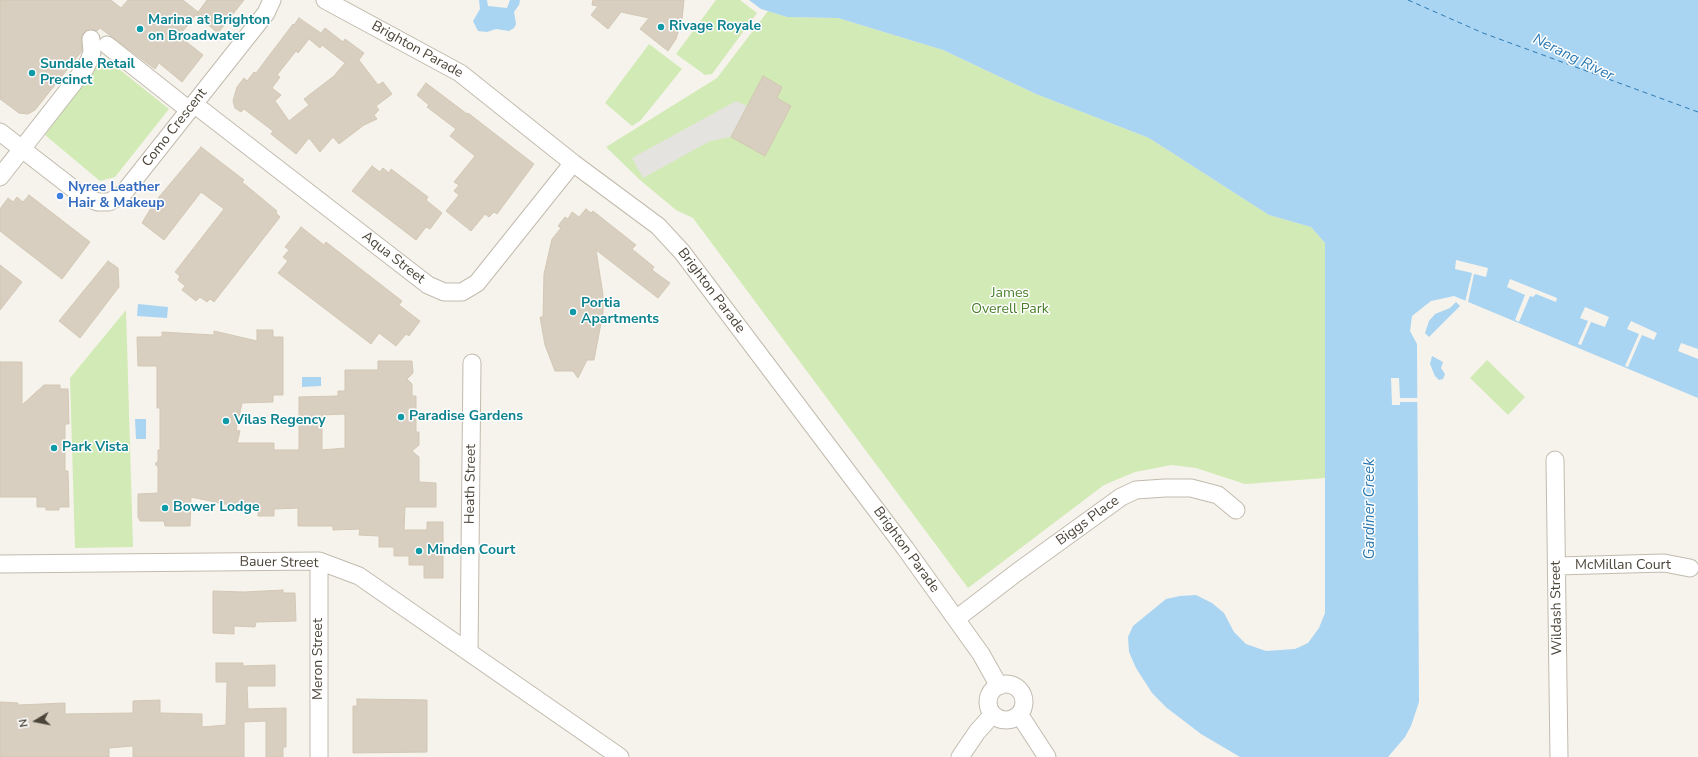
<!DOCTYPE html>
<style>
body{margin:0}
#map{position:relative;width:1698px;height:757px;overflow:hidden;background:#f6f3ec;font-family:"Nunito Sans",sans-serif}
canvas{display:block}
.north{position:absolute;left:16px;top:701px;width:40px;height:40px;-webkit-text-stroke:3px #fff;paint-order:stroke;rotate:260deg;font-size:11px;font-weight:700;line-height:16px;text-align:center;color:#4b4439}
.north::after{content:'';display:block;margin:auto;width:14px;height:18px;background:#4b4439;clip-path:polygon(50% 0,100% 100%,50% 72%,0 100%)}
</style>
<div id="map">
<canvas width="1698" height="757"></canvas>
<div class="north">N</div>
</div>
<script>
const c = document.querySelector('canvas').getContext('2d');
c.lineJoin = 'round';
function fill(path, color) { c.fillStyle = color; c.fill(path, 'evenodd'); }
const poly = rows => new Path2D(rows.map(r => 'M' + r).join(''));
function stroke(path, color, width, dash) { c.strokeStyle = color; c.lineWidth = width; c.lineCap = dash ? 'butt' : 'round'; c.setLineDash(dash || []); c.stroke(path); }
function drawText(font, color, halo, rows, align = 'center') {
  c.font = font + ' "Nunito Sans",sans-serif'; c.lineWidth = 3; c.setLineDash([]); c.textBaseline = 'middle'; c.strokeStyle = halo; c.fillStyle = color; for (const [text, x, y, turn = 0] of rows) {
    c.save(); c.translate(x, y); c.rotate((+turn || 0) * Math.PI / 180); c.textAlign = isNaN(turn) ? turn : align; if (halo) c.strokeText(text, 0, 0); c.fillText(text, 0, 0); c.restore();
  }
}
fill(poly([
 [716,0,740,0,757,13,712,74,705,75,676,54],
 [768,11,787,17,838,18,943,50,1036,94,1149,138,1269,215,1311,227,1325,243,1325,478,1245,484,1196,468,1171,465,1135,472,1104,485,968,588,693,218,676,210,640,180,606,147,717,78],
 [649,44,682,69,641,120,632,126,605,103],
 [99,61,109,61,169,109,115,177,100,181,45,135],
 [126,310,133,547,75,548,70,378],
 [1487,360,1525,397,1508,415,1470,378]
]), '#d2eab5');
fill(poly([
 [736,101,747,106,731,137,710,141,643,178,632,158]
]), '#e5e3e0');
fill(poly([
 [479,0,487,0,488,6,507,8,510,0,520,0,519,5,514,12,516,24,514,28,509,31,496,29,487,32,478,31,473,21,480,9],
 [749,0,1698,0,1698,398,1454,296,1431,301,1412,316,1410,331,1417,344,1419,702,1411,726,1405,737,1388,757,1240,757,1201,734,1167,708,1152,693,1136,668,1129,652,1128,637,1133,626,1166,599,1180,596,1196,595,1212,603,1224,613,1234,632,1246,644,1266,651,1295,649,1308,643,1319,628,1325,613,1325,243,1311,227,1269,215,1149,138,1036,94,943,50,838,18,787,17,761,9],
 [1456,302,1460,306,1429,337,1425,333,1429,321,1435,314,1450,308],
 [138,304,168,307,167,318,137,316],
 [1432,356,1443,362,1441,368,1445,374,1443,379,1439,380,1435,376,1430,364],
 [302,377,321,377,321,386,302,387],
 [135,419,146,419,146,439,136,439]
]), '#a9d4f2');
fill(poly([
 [1456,260,1488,268,1486,277,1474,274,1468,302,1465,302,1472,273,1455,269],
 [1510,279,1557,298,1556,302,1536,294,1533,297,1530,296,1519,322,1515,320,1525,295,1507,287],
 [1585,307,1609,317,1605,327,1591,322,1581,345,1578,344,1588,321,1580,318],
 [1631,321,1657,333,1654,340,1642,335,1628,367,1625,366,1639,334,1627,329],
 [1681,343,1698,349,1698,359,1678,351],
 [1391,378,1399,378,1400,398,1419,398,1419,402,1400,402,1400,405,1392,405]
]), '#f6f3ec');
stroke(poly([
 [1408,0,1483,33,1698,112]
]), '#2e7ab2', 1, [5, 4]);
const building = poly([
 [0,0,111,0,121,8,128,0,183,0,198,12,179,36,203,55,182,82,159,63,155,69,100,28,97,31,90,29,82,35,82,51,35,110,28,114,19,113,0,99,0,0],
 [207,0,244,0,218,33,196,15,207,0],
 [593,0,684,0,682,19,676,39,668,51,640,29,649,18,621,12,608,29,591,15,598,6,592,5,593,0],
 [299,18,321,33,325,28,343,42,345,39,364,53,359,60,378,85,383,82,392,94,376,106,379,110,374,115,377,119,364,125,339,144,333,137,320,152,309,138,296,154,271,134,273,131,244,109,241,112,235,108,233,101,237,87,244,78,247,81,254,72,256,73,293,24,294,25,299,18],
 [309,39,320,48,322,45,345,63,334,76,304,99,309,105,289,121,275,101,281,95,272,88,280,77,277,75,296,51,298,53,309,39],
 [763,76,782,87,777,98,791,106,765,156,731,137,763,76],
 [426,83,467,114,468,113,534,164,497,214,494,212,489,217,485,214,471,231,446,211,459,195,454,191,459,185,454,182,475,156,450,136,456,129,427,107,429,105,417,95,426,83],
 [201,147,244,180,242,182,277,211,276,213,280,217,214,302,210,299,207,302,200,297,196,301,182,290,185,286,178,280,180,276,175,272,224,209,201,192,164,240,142,223,154,203,201,147],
 [372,166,380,172,383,168,389,173,391,169,428,197,426,200,442,213,430,229,426,227,416,240,352,191,372,166],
 [29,195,90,242,62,279,0,231,0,209,8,198,13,202,17,197,23,202,29,195],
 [586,209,591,213,593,211,636,245,632,249,654,267,652,270,670,283,658,298,596,250,603,295,603,323,601,323,594,360,587,360,578,378,573,371,555,371,545,345,540,317,543,317,544,274,552,239,561,228,558,226,565,217,568,219,572,212,579,217,586,209],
 [301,227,324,245,326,242,402,301,399,305,420,321,409,336,406,334,396,346,379,333,371,344,278,273,288,261,283,257,289,250,285,247,301,227],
 [108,261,118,268,119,287,80,338,59,321,108,261],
 [0,265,22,282,0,310,0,265],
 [257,330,273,330,273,337,283,337,283,395,273,395,273,402,242,403,236,430,240,431,237,443,274,443,274,450,299,450,299,397,338,396,338,391,345,391,345,370,378,370,378,361,412,361,413,373,407,379,412,384,412,396,416,396,416,409,410,415,416,420,416,432,419,432,419,445,412,451,419,457,419,482,436,483,436,507,405,507,404,530,427,530,427,522,443,522,443,578,424,578,424,565,409,565,409,556,394,556,394,547,379,547,379,536,359,535,360,529,333,530,333,526,298,526,298,508,274,509,274,516,258,516,258,511,191,497,190,526,165,526,164,521,140,521,138,517,138,494,158,493,158,467,155,464,158,461,158,450,160,450,160,408,157,408,157,366,138,366,137,337,162,337,162,332,214,335,214,331,257,341,257,330],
 [345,414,345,448,322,450,322,415,345,414],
 [0,362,22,362,22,405,44,385,60,385,60,389,68,389,69,424,65,424,65,471,68,471,69,507,59,507,59,510,46,510,46,507,37,507,37,497,0,497,0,362],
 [283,590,283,593,295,593,296,621,256,622,255,627,234,626,234,634,213,633,213,591,244,592,283,590],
 [216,663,243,663,243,666,275,665,275,686,247,686,248,709,286,708,286,747,283,747,283,757,266,757,266,721,244,722,244,757,133,757,133,746,109,748,109,757,0,757,0,702,18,703,18,705,65,703,65,714,133,713,133,701,160,700,160,713,202,714,202,727,226,725,227,682,216,682,216,663],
 [357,699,427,700,427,752,353,753,353,706,357,706,357,699]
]);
fill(building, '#d8cfc1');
stroke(building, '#d3c7b4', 1);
const minor = poly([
 [325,0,460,73,573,163,658,226,682,252,905,548,981,654,999,686],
 [107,45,189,110],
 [194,104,428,285,444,292,462,292,477,283,573,163],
 [0,132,84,197,98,202,109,202,122,195,266,13,272,0],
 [0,177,86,67,92,53,91,39],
 [1555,460,1559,757],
 [319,561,319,757],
 [0,564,319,561,359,576,620,757],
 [1557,566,1664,563,1690,568],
 [956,619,1016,573,1121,497,1136,490,1165,488,1191,488,1218,495,1236,510],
 [469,652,472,363],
 '988 702a18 18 0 1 1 36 0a18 18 0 1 1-36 0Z',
 [1019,714,1047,757],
 [960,757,977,732,993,714]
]);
stroke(minor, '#c2bbae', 19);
stroke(minor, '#fff', 17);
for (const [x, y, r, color] of [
 [661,27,4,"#0f9aa8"],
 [140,29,4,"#0f9aa8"],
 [32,73,4,"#0f9aa8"],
 [60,196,4,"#3f7fe0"],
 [573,312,4,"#0f9aa8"],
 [401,417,4,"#0f9aa8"],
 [226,421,4,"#0f9aa8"],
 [54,448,4,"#0f9aa8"],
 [165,508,4,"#0f9aa8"],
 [419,551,4,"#0f9aa8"]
]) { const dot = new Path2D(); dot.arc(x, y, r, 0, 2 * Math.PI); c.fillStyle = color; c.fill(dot); stroke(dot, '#fff', 1.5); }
drawText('bold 14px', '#0d838f', '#fff', [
 ["Marina at Brighton",148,21],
 ["on Broadwater",148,37],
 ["Rivage Royale",669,27],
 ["Sundale Retail",40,65],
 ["Precinct",40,81],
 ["Portia",581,304],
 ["Apartments",581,320],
 ["Paradise Gardens",409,417],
 ["Vilas Regency",234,421],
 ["Park Vista",62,448],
 ["Bower Lodge",173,508],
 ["Minden Court",427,551]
], 'left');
drawText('14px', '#4b4439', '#fff', [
 ["Brighton Parade",417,50,29],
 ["Como Crescent",175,128,-52],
 ["Aqua Street",393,258,38],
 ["Brighton Parade",711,291,53],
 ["Heath Street",471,484,-89],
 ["Biggs Place",1088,521,-36],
 ["Brighton Parade",906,550,54],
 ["Bauer Street",279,563,1],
 ["McMillan Court",1623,566],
 ["Wildash Street",1557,608,-91],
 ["Meron Street",319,659,-90]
]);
drawText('bold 14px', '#366cbe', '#fff', [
 ["Nyree Leather",68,188],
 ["Hair & Makeup",68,204]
], 'left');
drawText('14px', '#4a7f2a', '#fff', [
 ["James",1010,294],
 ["Overell Park",1010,310]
]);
drawText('italic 15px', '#2e7ab2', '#fff', [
 ["Nerang River",1573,58,26],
 ["Gardiner Creek",1370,509,-90]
]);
</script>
